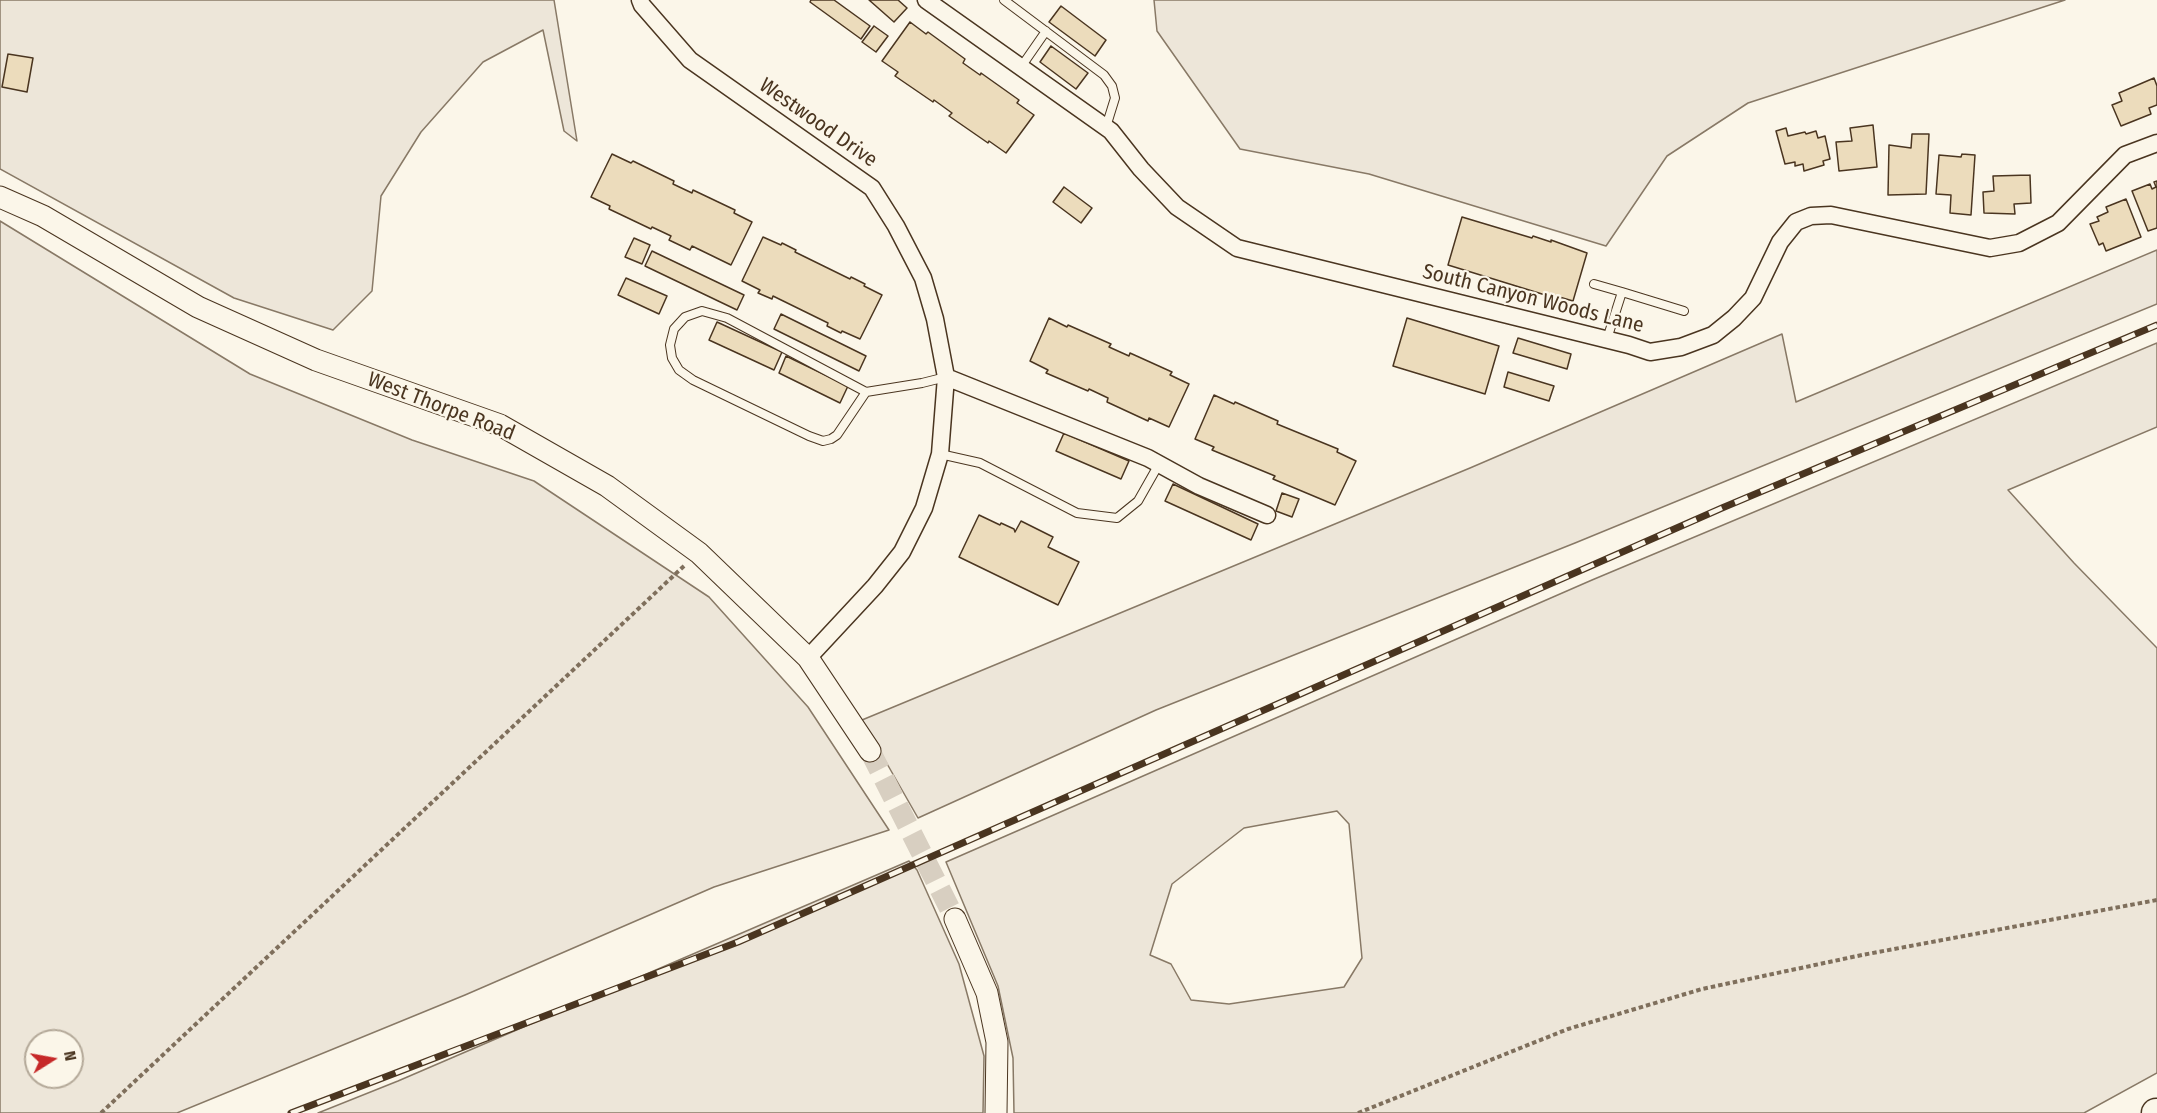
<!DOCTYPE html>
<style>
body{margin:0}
#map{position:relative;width:2157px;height:1113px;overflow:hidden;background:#fbf6e9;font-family:"Fira Sans Condensed",sans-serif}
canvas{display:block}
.north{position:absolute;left:24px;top:1029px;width:60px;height:60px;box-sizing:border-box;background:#fbf6e9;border:2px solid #b4a999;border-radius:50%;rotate:79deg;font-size:16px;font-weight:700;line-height:24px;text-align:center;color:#4a3520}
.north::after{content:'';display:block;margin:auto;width:21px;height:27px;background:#c62828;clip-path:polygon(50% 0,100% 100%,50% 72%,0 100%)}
</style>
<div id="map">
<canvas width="2157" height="1113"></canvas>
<div class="north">N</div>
</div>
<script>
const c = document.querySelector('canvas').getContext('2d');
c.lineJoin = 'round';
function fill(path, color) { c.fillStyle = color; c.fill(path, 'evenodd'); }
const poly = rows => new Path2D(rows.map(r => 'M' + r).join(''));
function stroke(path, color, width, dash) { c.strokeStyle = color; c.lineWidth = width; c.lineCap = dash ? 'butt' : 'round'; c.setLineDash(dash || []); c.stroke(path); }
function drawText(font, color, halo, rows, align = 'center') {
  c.font = font + ' "Fira Sans Condensed",sans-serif'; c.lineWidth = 4.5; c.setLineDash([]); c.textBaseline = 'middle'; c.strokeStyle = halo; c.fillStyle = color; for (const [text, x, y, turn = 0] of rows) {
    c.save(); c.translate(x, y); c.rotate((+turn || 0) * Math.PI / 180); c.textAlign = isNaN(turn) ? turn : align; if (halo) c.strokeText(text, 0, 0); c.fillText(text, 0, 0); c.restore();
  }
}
const green = poly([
 [0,0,554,0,577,141,564,131,543,30,483,62,421,132,381,196,372,291,333,330,234,298,0,169,0,0],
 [1154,0,2065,0,1748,103,1667,156,1606,246,1369,174,1240,149,1157,31,1154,0],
 [0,221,250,374,412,440,534,481,709,597,808,707,889,830,714,887,465,995,177,1113,0,1113,0,221],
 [36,1041,72,1041,72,1077,36,1077,36,1041],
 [2157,250,2157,304,1575,543,1156,710,918,818,862,720,1470,468,1782,334,1796,402,2157,250],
 [2157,343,2157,427,2008,490,2074,563,2157,648,2157,1073,2084,1113,1014,1113,1013,1058,998,986,946,862,1592,580,2157,343],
 [1337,811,1349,824,1362,958,1344,987,1229,1004,1191,1000,1171,964,1150,955,1172,884,1244,828,1337,811],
 [909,861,917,870,959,964,984,1056,983,1113,318,1113,398,1081,909,861]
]);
fill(green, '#ede6d9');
stroke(green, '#887966', 1.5);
const building = poly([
 [811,0,834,0,870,26,861,39,810,2,811,0],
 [869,0,898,0,907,8,894,22,869,0],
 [1061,6,1106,40,1095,56,1049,22,1061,6],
 [910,22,926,34,928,32,965,59,963,63,980,75,981,73,1019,100,1017,103,1034,115,1006,153,989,141,988,143,949,116,952,113,934,100,933,102,895,76,898,72,882,61,910,22],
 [874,26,888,36,876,52,862,42,874,26],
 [1051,46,1088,73,1076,89,1040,62,1051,46],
 [8,54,33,58,27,92,2,87,8,54],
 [2154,78,2157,86,2157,105,2149,108,2151,114,2121,126,2112,105,2122,101,2119,93,2154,78],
 [1873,125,1877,167,1839,171,1836,142,1852,141,1850,128,1873,125],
 [1786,128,1788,136,1805,132,1806,134,1816,131,1818,138,1825,136,1830,159,1823,161,1824,165,1804,171,1803,164,1795,166,1795,162,1785,164,1776,131,1786,128],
 [1912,134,1929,134,1926,194,1888,195,1889,145,1911,148,1912,134],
 [612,154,631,163,633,161,674,181,673,184,692,193,693,190,735,210,734,213,752,222,731,265,692,246,690,250,669,240,671,236,652,227,651,229,609,209,610,206,591,197,612,154],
 [1962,154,1975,155,1971,215,1950,213,1951,195,1936,194,1939,155,1961,157,1962,154],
 [2030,175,2031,203,2014,204,2015,214,1984,213,1983,192,1994,191,1993,176,2030,175],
 [2157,181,2157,228,2148,231,2132,191,2150,184,2152,189,2156,187,2154,182,2157,181],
 [1064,187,1092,208,1081,223,1053,202,1064,187],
 [2126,199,2141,237,2106,251,2103,243,2099,245,2090,224,2099,221,2097,217,2108,212,2106,207,2126,199],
 [1462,217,1532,238,1533,236,1551,242,1551,240,1587,253,1573,301,1556,296,1555,298,1448,265,1462,217],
 [763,237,781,245,782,243,796,250,795,252,850,279,851,277,865,284,864,286,882,295,860,339,842,331,841,333,827,326,828,323,773,296,772,299,758,293,760,290,742,281,763,237],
 [634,238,650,245,642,264,625,257,634,238],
 [652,251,744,295,737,310,645,266,652,251],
 [626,278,667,296,659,314,618,295,626,278],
 [781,314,866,356,859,371,774,329,781,314],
 [1049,318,1067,327,1068,325,1111,344,1109,347,1129,356,1130,353,1172,372,1170,375,1189,384,1169,427,1149,418,1148,421,1107,402,1108,398,1089,389,1088,391,1046,373,1048,370,1030,361,1049,318],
 [1407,318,1499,346,1485,394,1393,366,1407,318],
 [717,322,782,352,774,370,709,340,717,322],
 [1518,338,1571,354,1567,369,1513,353,1518,338],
 [786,356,848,386,840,403,779,373,786,356],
 [1508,372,1554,386,1549,401,1504,387,1508,372],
 [1214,395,1234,404,1235,402,1278,421,1277,424,1338,449,1337,452,1356,461,1335,505,1273,479,1275,476,1212,450,1214,447,1195,439,1214,395],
 [1064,433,1129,461,1121,479,1056,451,1064,433],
 [1173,484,1258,524,1251,540,1165,501,1173,484],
 [1282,493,1299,499,1292,517,1276,511,1282,493],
 [979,515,1000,525,1001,523,1014,529,1015,532,1021,521,1053,537,1048,547,1079,562,1058,605,959,557,979,515]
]);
fill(building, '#ecdcbc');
stroke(building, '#4a3520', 1.5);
stroke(poly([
 [870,751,955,919]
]), '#d8cfc1', 21, [21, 10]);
const service = poly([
 [1004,0,1104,75,1112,86,1115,98,1106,127],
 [1021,67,1046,31],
 [1594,284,1622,292],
 [1607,339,1622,292,1684,311],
 [866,392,837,435,831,439,823,441,809,436,693,380,679,370,672,358,670,345,674,329,685,317,702,311,727,318,866,392,922,383,946,377],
 [940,454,980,463,1077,513,1117,518,1138,501,1159,464]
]);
const minor = poly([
 [640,0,642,5,690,60,872,188,896,226,923,278,935,319,946,377,940,454,924,508,902,552,875,586,808,658],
 [926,0,1111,131,1141,169,1177,207,1237,248,1629,345,1650,352,1681,347,1713,335,1734,318,1753,298,1780,242,1796,222,1811,216,1831,215,1990,248,2019,243,2058,223,2125,155,2157,143],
 [946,377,1148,458,1199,486,1267,515]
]);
const tertiary = poly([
 [0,197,43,216,198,307,316,360,500,425,607,486,699,553,808,658,870,751],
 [955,919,987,993,997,1042,996,1113]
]);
const trunk = poly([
 [2156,1113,2157,1113]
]);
stroke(service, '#4a3520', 10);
stroke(minor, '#4a3520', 19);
stroke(tertiary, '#4a3520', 23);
stroke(trunk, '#4a3520', 31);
stroke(poly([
 [101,1113,685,565],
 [1358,1113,1568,1029,1702,989,1862,955,2157,900]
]), '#7f6f5c', 4, [4.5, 3]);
stroke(service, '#fbf6e9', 8);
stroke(minor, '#fbf6e9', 16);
stroke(tertiary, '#fbf6e9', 21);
stroke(trunk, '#fbf6e9', 28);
const rail = poly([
 [291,1113,738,942,1722,508,2157,325]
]);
stroke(rail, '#4a3520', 7);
stroke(rail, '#fbf6e9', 4.5, [14]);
drawText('21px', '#4a3520', '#fbf6e9', [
 ["Westwood Drive",818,123,35],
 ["South Canyon Woods Lane",1533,299,14],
 ["West Thorpe Road",441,407,21]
]);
</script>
